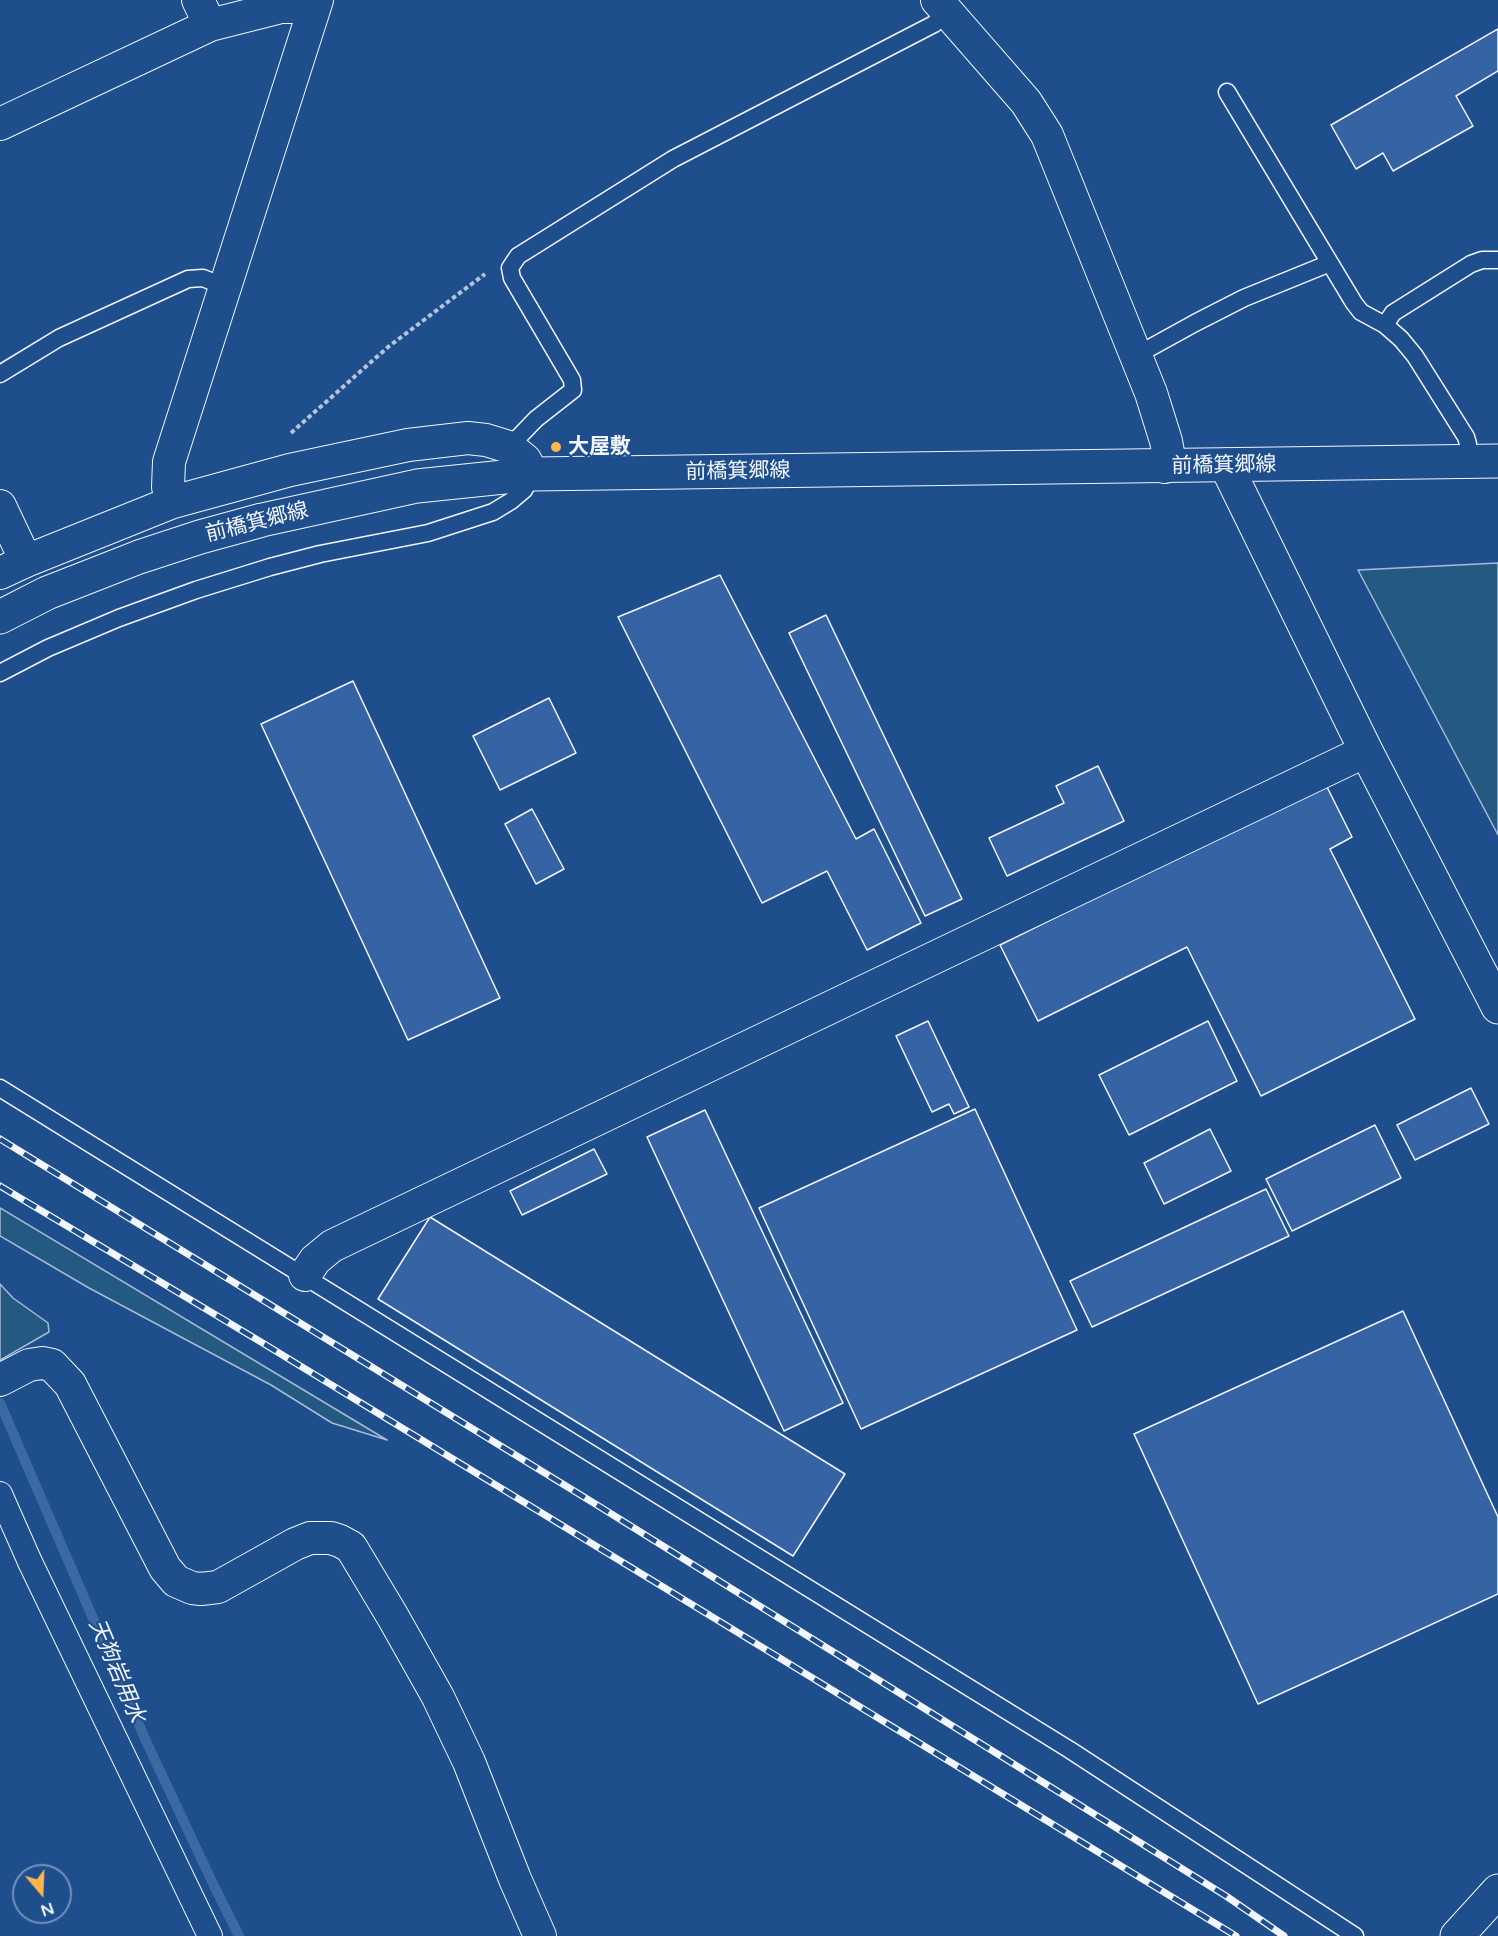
<!DOCTYPE html>
<meta charset="utf-8">
<style>
body{margin:0}
#map{position:relative;width:1498px;height:1936px;overflow:hidden;background:#1f4e8c;font-family:"Varela Round",sans-serif}
canvas{display:block}
.north{position:absolute;left:12px;top:1864px;width:60px;height:60px;box-sizing:border-box;background:#1f4e8c;border:2px solid #7391ba;border-radius:50%;rotate:161deg;font-size:16px;font-weight:700;line-height:24px;text-align:center;color:#f2f6ff}
.north::after{content:'';display:block;margin:auto;width:21px;height:27px;background:#ffb74d;clip-path:polygon(50% 0,100% 100%,50% 72%,0 100%)}
</style>
<div id="map">
<canvas width="1498" height="1936"></canvas>
<div class="north">N</div>
</div>
<script>
const c = document.querySelector('canvas').getContext('2d');
c.lineJoin = 'round';
function fill(path, color) { c.fillStyle = color; c.fill(path, 'evenodd'); }
const poly = rows => new Path2D(rows.map(r => 'M' + r).join(''));
function stroke(path, color, width, dash) { c.strokeStyle = color; c.lineWidth = width; c.lineCap = dash ? 'butt' : 'round'; c.setLineDash(dash || []); c.stroke(path); }
function drawText(font, color, halo, rows, align = 'center') {
  c.font = font + ' "Varela Round","Noto Sans JP",sans-serif'; c.lineWidth = 4.5; c.setLineDash([]); c.textBaseline = 'middle'; c.strokeStyle = halo; c.fillStyle = color; for (const [text, x, y, turn = 0] of rows) {
    c.save(); c.translate(x, y); c.rotate((+turn || 0) * Math.PI / 180); c.textAlign = isNaN(turn) ? turn : align; if (halo) c.strokeText(text, 0, 0); c.fillText(text, 0, 0); c.restore();
  }
}
const green = poly([
 [1498,563,1498,835,1358,570,1498,563],
 [0,1208,387,1440,332,1423,271,1385,89,1288,0,1236,0,1208],
 [0,1284,13,1298,48,1323,49,1332,0,1360,0,1284]
]);
fill(green, '#245a82');
stroke(green, '#a8bbd7', 1.5);
stroke(poly([
 [0,1403,146,1741,214,1886,239,1936]
]), '#3b69a3', 10);
const building = poly([
 [1498,29,1498,71,1456,96,1473,126,1393,171,1383,153,1356,169,1331,125,1498,29],
 [720,575,856,839,874,829,921,923,867,950,827,871,762,903,618,617,720,575],
 [826,615,962,899,925,916,789,633,826,615],
 [353,681,500,998,408,1040,261,724,353,681],
 [549,698,576,753,500,790,473,736,549,698],
 [1098,766,1124,821,1007,876,989,838,1064,803,1056,786,1098,766],
 [1325,783,1352,837,1330,849,1415,1019,1261,1096,1187,947,1038,1021,1000,945,1325,783],
 [532,809,564,869,536,884,505,824,532,809],
 [928,1021,969,1107,954,1114,949,1104,932,1112,896,1036,928,1021],
 [1208,1021,1237,1081,1129,1135,1099,1075,1208,1021],
 [1471,1088,1489,1124,1415,1160,1397,1125,1471,1088],
 [975,1109,1077,1330,861,1429,759,1208,975,1109],
 [705,1110,843,1403,784,1431,647,1137,705,1110],
 [1375,1125,1401,1178,1292,1231,1266,1179,1375,1125],
 [1210,1129,1231,1171,1164,1204,1144,1163,1210,1129],
 [594,1149,607,1174,522,1215,510,1191,594,1149],
 [1266,1189,1289,1236,1092,1327,1070,1281,1266,1189],
 [430,1217,845,1474,793,1556,378,1299,430,1217],
 [1403,1311,1498,1517,1498,1594,1258,1704,1134,1434,1403,1311]
]);
fill(building, '#3563a3');
stroke(building, '#f2f6ff', 1.5);
const service = poly([
 [1227,92,1354,303,1361,312,1385,325,1401,339,1415,356,1466,437,1468,444,1468,462],
 [1385,325,1393,313,1471,264,1482,260,1498,260],
 [1137,355,1195,323,1244,298,1330,263],
 [0,374,59,338,188,279,203,278,225,287],
 [509,447,536,419,573,390,572,380,512,278,510,268,518,256,673,159,934,24,947,12],
 [0,673,48,648,119,618,196,590,270,567,320,554,428,533,493,512,511,501,524,490,532,475],
 [0,1088,1070,1750,1355,1936]
]);
const pedestrian = poly([
 [0,1494,30,1562,210,1936]
]);
const minor = poly([
 [198,0,210,25],
 [937,0,1026,102,1047,135,1151,393,1166,441,1168,452,1165,467],
 [0,124,210,25,281,7,298,7,313,11],
 [173,502,168,487,169,462,317,0],
 [0,506,26,561],
 [0,573,26,561,173,502,290,470,408,445,468,438,486,440,509,447,525,460,533,474],
 [305,1275,315,1260,332,1246,1366,751],
 [0,1380,29,1365,42,1363,52,1365,70,1384,165,1568,176,1581,192,1588,201,1589,218,1587,295,1544,310,1538,331,1538,340,1541,351,1547,393,1617,438,1697,469,1762,515,1879,540,1936]
]);
const tertiary = poly([
 [1226,465,1366,751,1498,1007],
 [1457,1936,1498,1891]
]);
const primary = poly([
 [0,617,47,593,139,557,200,537,262,520,417,486,533,474,1498,461]
]);
stroke(service, '#f2f6ff', 19);
stroke(pedestrian, '#f2f6ff', 26);
stroke(minor, '#f2f6ff', 34);
stroke(tertiary, '#f2f6ff', 35);
stroke(primary, '#f2f6ff', 35);
stroke(poly([
 [291,433,388,347,485,274]
]), '#b3c4dc', 4, [4.5, 3]);
stroke(service, '#1f4e8c', 16);
stroke(pedestrian, '#1f4e8c', 24);
stroke(minor, '#1f4e8c', 32);
stroke(tertiary, '#1f4e8c', 33);
stroke(primary, '#1f4e8c', 33);
const rail = poly([
 [0,1139,597,1505,1226,1896,1284,1936],
 [0,1186,261,1342,1236,1936]
]);
stroke(rail, '#f2f6ff', 7);
stroke(rail, '#1f4e8c', 4.5, [14]);
for (const [x, y, r, color] of [
 [556,447,6,"#ffb74d"]
]) { const dot = new Path2D(); dot.arc(x, y, r, 0, 2 * Math.PI); c.fillStyle = color; c.fill(dot); stroke(dot, '#1f4e8c', 2); }
drawText('bold 21px', '#f2f6ff', '#1f4e8c', [
 ["大屋敷",568,447]
], 'left');
drawText('21px', '#f2f6ff', '#1f4e8c', [
 ["前橋箕郷線",1224,466,-1],
 ["前橋箕郷線",738,472,-1],
 ["前橋箕郷線",257,523,-14]
]);
drawText('italic 22px', '#f2f6ff', '#1f4e8c', [
 ["天狗岩用水",116,1671,67]
]);
</script>
